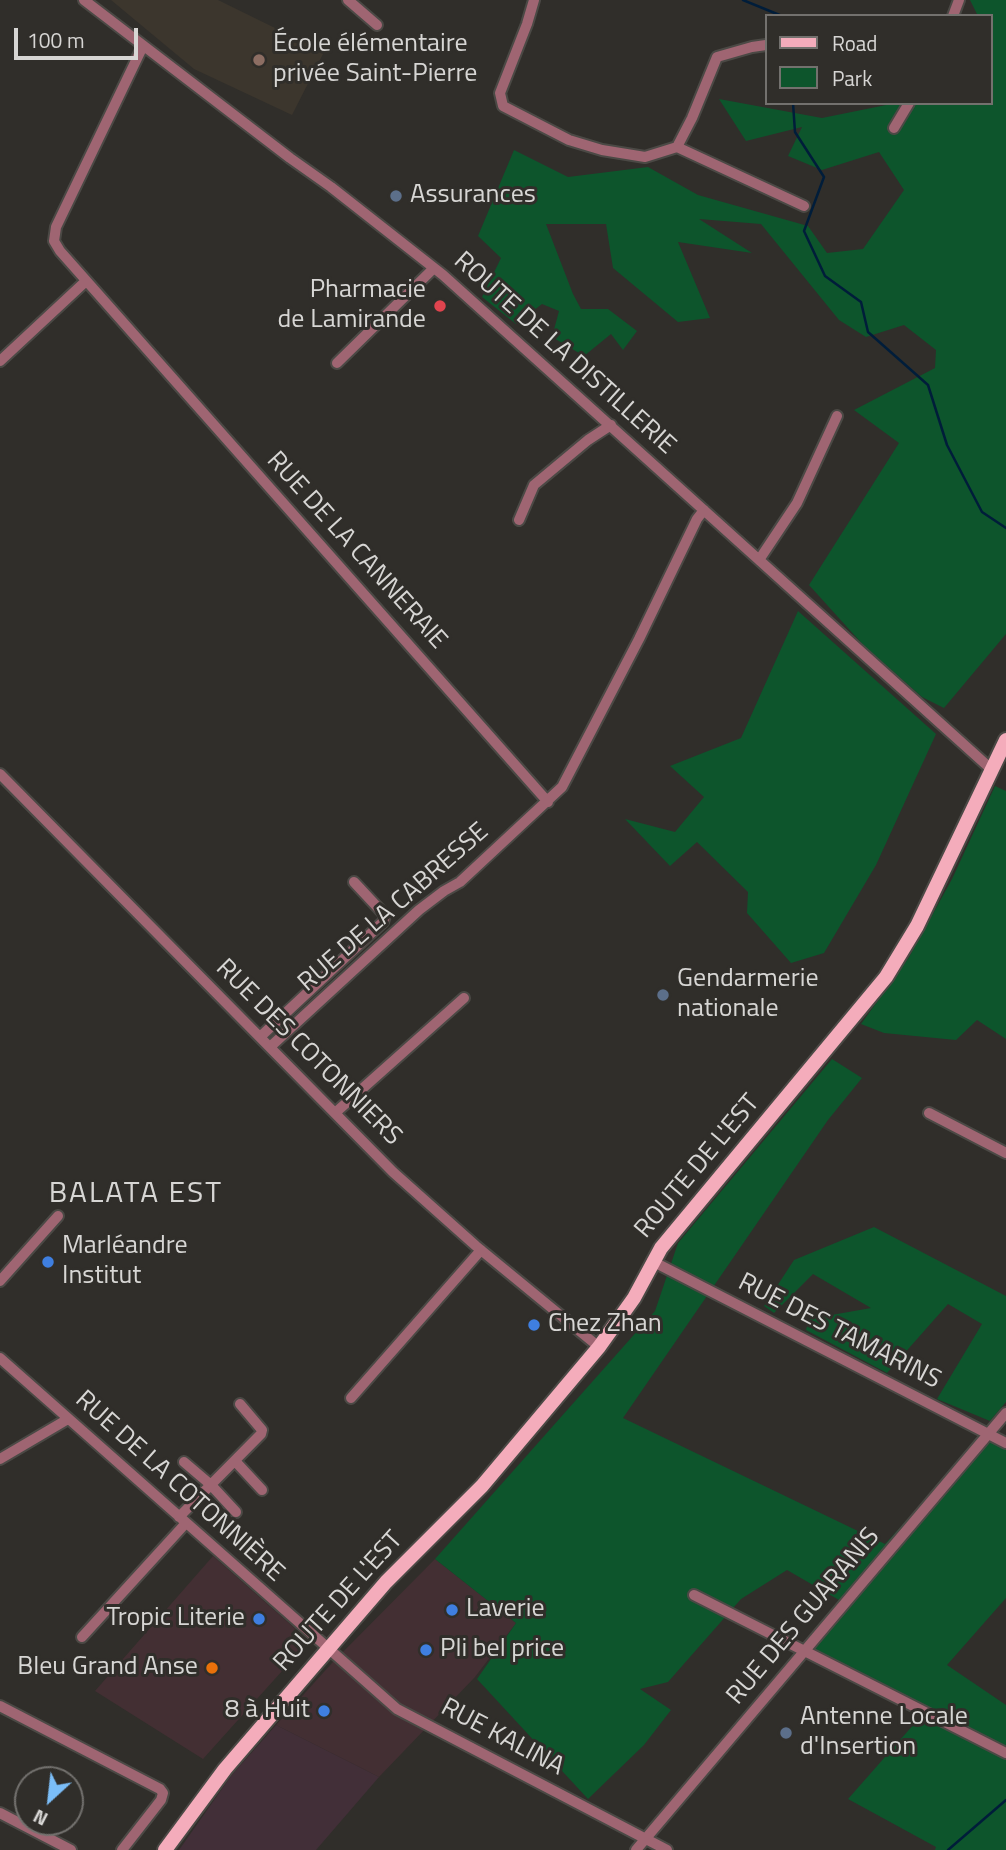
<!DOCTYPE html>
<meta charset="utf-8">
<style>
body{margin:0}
#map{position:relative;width:1006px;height:1850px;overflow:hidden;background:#302e2a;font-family:"Titillium Web",sans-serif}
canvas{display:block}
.legend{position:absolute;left:765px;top:14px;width:228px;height:91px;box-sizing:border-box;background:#302e2a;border:2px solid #73716e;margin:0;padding:9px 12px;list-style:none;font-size:21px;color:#d7d6d4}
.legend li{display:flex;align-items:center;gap:14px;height:35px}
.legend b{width:35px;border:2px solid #73716e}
.north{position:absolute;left:14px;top:1766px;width:70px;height:70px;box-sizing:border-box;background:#302e2a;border:2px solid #73716e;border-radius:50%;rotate:207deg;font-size:19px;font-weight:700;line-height:28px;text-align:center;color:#d7d6d4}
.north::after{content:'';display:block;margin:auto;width:24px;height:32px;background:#7bbef8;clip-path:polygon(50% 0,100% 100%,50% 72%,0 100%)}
.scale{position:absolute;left:14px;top:28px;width:124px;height:32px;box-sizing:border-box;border:4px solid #d7d6d4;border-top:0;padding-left:9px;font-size:21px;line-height:24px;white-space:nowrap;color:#d7d6d4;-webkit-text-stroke:5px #302e2a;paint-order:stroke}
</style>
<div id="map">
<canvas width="1006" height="1850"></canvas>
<ul class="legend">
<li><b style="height:9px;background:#f4acbb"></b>Road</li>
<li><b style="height:19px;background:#0d552c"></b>Park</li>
</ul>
<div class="north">N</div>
<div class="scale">100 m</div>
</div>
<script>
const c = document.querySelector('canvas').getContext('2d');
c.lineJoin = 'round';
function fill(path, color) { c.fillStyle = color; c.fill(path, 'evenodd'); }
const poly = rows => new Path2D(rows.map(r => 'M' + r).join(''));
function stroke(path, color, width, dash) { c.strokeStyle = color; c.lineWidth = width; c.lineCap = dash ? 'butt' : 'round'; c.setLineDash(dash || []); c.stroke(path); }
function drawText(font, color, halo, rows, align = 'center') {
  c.font = font + ' "Titillium Web",sans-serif'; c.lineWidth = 6; c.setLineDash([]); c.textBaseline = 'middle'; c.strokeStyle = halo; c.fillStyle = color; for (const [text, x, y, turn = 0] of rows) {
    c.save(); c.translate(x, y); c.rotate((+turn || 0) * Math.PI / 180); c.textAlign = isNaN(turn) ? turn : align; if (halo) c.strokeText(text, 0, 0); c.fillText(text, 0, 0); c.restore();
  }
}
fill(poly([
 [213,1556,309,1641,203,1759,95,1691],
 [435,1559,516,1623,475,1677,379,1777,276,1725,332,1663]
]), '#432f33');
fill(poly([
 [276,1725,379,1777,316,1850,179,1850,231,1776]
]), '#422f38');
fill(poly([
 [111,0,218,0,324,52,292,115,194,69]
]), '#3c362d');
fill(poly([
 [970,0,1006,0,1006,634,944,708,922,697,866,648,809,585,899,443,854,410,935,368,936,350,904,325,866,337,839,320,761,224,699,219,752,253,678,242,710,318,678,322,613,268,606,224,546,224,573,294,581,309,608,309,637,331,623,350,611,334,584,356,552,337,559,311,542,304,516,324,482,297,501,258,478,236,514,150,568,177,648,167,698,195,808,226,827,253,863,249,904,190,879,152,822,170,788,156,802,127,746,141,719,99,822,118,896,103,990,103,990,16,978,16],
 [798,611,936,734,876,865,824,953,791,963,747,913,748,892,697,842,670,866,625,819,675,832,704,797,670,766,741,738],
 [995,786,1006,791,1006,1039,977,1020,956,1040,884,1033,861,1024,909,957,952,879],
 [832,1059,862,1078,828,1120,623,1418,885,1544,979,1441,1006,1442,1006,1598,947,1665,1006,1705,1006,1850,935,1850,936,1847,848,1799,922,1715,797,1652,839,1600,787,1570,741,1599,668,1682,640,1689,671,1710,644,1745,588,1799,477,1679,516,1623,435,1559,655,1311,678,1243],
 [874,1227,1006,1296,1006,1402,990,1421,937,1399,982,1324,948,1304,887,1373,806,1330,809,1319,871,1308,813,1274,774,1313,764,1306,794,1260]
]), '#0d552c');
stroke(poly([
 [743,0,782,16],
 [793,103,795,132,824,177,804,231,825,276,861,302,868,332,928,385,947,445,982,512,1006,528],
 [948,1850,1006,1800]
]), '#001d3a', 2.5);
const minor = poly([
 [84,0,290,158,331,187,443,275,991,769],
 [348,0,377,25],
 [534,0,527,24,500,93,503,106,569,140,602,150,645,157,677,147,692,118,717,57,752,47,766,45],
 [953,16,959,0],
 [143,46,56,227,54,241,60,251,548,802],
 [894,128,909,103],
 [677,147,804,206],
 [0,361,86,281],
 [337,363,434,268],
 [519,520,534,485,588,440,611,425],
 [759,560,797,503,837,416],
 [0,774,393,1172,476,1246,599,1347],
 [260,1037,383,922,385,916,382,912,354,882],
 [270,1047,419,910,444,891,460,882,562,787,639,639,697,519,704,510],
 [335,1113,464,998],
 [929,1113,1006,1153],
 [652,1261,1006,1443],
 [0,1281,58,1216],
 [0,1358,397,1709,667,1850],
 [351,1398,481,1250],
 [0,1459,68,1419],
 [235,1461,262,1490],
 [184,1462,211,1485,236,1512],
 [179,1517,261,1434,262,1430,240,1404],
 [694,1595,1006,1753],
 [82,1637,186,1523],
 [0,1706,160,1789,163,1793,161,1800,122,1850],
 [0,1813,71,1850],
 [636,1850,1006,1413]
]);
const major = poly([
 [165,1850,225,1769,386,1582,482,1486,599,1347,634,1298,661,1248,886,977,917,926,1006,740]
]);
stroke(minor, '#4b4945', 14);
stroke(major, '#4b4945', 18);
stroke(minor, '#9f6572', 10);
stroke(major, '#f4acbb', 14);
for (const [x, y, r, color] of [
 [259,60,7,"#8d6e63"],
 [396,196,7,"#5c6f8a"],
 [440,306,7,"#e0444e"],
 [663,995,7,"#5c6f8a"],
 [48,1262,7,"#3f7fe0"],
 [534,1325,7,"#3f7fe0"],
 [452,1610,7,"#3f7fe0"],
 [259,1619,7,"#3f7fe0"],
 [426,1650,7,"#3f7fe0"],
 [212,1668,7,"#e8710a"],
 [324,1711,7,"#3f7fe0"],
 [786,1733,7,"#5c6f8a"]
]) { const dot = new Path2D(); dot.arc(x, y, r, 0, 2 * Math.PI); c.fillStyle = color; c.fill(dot); stroke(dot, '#302e2a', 2.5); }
drawText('26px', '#d7d6d4', '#302e2a', [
 ["École élémentaire",273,45],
 ["privée Saint-Pierre",273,75],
 ["Assurances",410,196],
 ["Pharmacie",426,291,"right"],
 ["de Lamirande",426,321,"right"],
 ["Gendarmerie",677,980],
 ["nationale",677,1010],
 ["Marléandre",62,1247],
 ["Institut",62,1277],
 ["Chez Zhan",548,1325],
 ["Laverie",466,1610],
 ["Tropic Literie",245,1619,"right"],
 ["Pli bel price",440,1650],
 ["Bleu Grand Anse",198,1668,"right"],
 ["8 à Huit",310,1711,"right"],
 ["Antenne Locale",800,1718],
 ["d'Insertion",800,1748]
], 'left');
drawText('26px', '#d7d6d4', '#302e2a', [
 ["ROUTE DE LA DISTILLERIE",564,354,42],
 ["RUE DE LA CANNERAIE",356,551,48],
 ["RUE DE LA CABRESSE",394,908,-41],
 ["RUE DES COTONNIERS",308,1053,45],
 ["ROUTE DE L'EST",698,1167,-50],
 ["RUE DES TAMARINS",839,1332,27],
 ["RUE DE LA COTONNIÈRE",179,1487,42],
 ["ROUTE DE L'EST",339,1602,-48],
 ["RUE DES GUARANIS",804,1617,-50],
 ["RUE KALINA",502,1738,28]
]);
c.letterSpacing = '2px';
drawText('30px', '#d7d6d4', '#302e2a', [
 ["BALATA EST",136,1195]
]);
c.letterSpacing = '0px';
</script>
